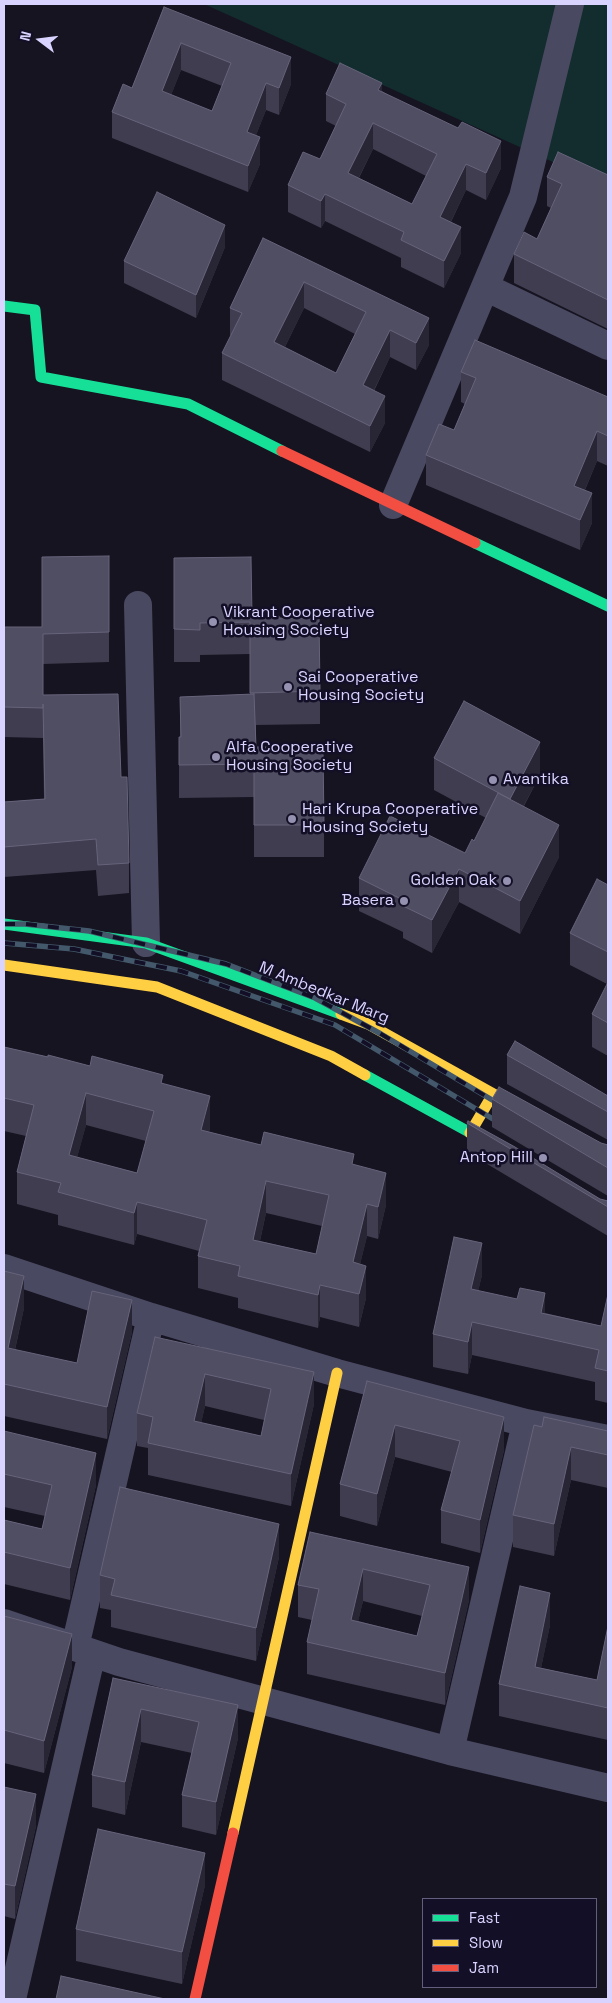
<!DOCTYPE html>
<style>
body{margin:0}
#map{position:relative;width:612px;height:2003px;overflow:hidden;background:#161421;font-family:"Space Grotesk",sans-serif}
canvas{display:block}
.frame{position:absolute;inset:0;border:5px solid #d9d4ff;pointer-events:none}
.legend{position:absolute;left:422px;top:1898px;width:175px;height:90px;box-sizing:border-box;background:#130f26;border:1px solid #625e7d;margin:0;padding:6px 9px;list-style:none;font-size:15px;color:#d9d4ff}
.legend li{display:flex;align-items:center;gap:10px;height:25px}
.legend b{width:25px;border:1px solid #625e7d}
.north{position:absolute;left:15px;top:15px;width:50px;height:50px;-webkit-text-stroke:4px #130f26;paint-order:stroke;rotate:285deg;font-size:14px;font-weight:700;line-height:20px;text-align:center;color:#d9d4ff}
.north::after{content:'';display:block;margin:auto;width:18px;height:22px;background:#d9d4ff;clip-path:polygon(50% 0,100% 100%,50% 72%,0 100%)}
</style>
<div id="map">
<canvas width="612" height="2003"></canvas>
<div class="frame"></div>
<ul class="legend">
<li><b style="height:6px;background:#16e098"></b>Fast</li>
<li><b style="height:6px;background:#ffcf43"></b>Slow</li>
<li><b style="height:6px;background:#f24e42"></b>Jam</li>
</ul>
<div class="north">N</div>
</div>
<script>
const c = document.querySelector('canvas').getContext('2d');
c.lineJoin = 'round';
function fill(path, color) { c.fillStyle = color; c.fill(path, 'evenodd'); }
const poly = rows => new Path2D(rows.map(r => 'M' + r).join(''));
function stroke(path, color, width, dash) { c.strokeStyle = color; c.lineWidth = width; c.lineCap = dash ? 'butt' : 'round'; c.setLineDash(dash || []); c.stroke(path); }
function drawText(font, color, halo, rows, align = 'center') {
  c.font = font + ' "Space Grotesk",sans-serif'; c.lineWidth = 5; c.setLineDash([]); c.textBaseline = 'middle'; c.strokeStyle = halo; c.fillStyle = color; for (const [text, x, y, turn = 0] of rows) {
    c.save(); c.translate(x, y); c.rotate((+turn || 0) * Math.PI / 180); c.textAlign = isNaN(turn) ? turn : align; if (halo) c.strokeText(text, 0, 0); c.fillText(text, 0, 0); c.restore();
  }
}
fill(poly([
 [204,4,608,4,608,187]
]), '#132c2d');
stroke(poly([
 [485,287,608,346],
 [393,505,523,197,570,4],
 [138,605,146,943],
 [4,1268,151,1317,337,1373,526,1423,608,1439],
 [4,1623,119,1662,450,1751,608,1788],
 [75,1647,151,1317],
 [450,1751,526,1423],
 [12,1999,92,1653]
]), '#4a4962', 28);
stroke(poly([
 [4,306,35,310,41,377,188,404,282,451],
 [475,543,608,606],
 [4,924,146,943,341,1014],
 [365,1075,500,1149]
]), '#16e098', 11);
stroke(poly([
 [4,965,157,987,331,1056,365,1075],
 [341,1014,368,1024,526,1112],
 [470,1133,493,1094],
 [233,1833,337,1373]
]), '#ffcf43', 11);
stroke(poly([
 [282,451,475,543],
 [195,1999,233,1833]
]), '#f24e42', 11);
const rail = poly([
 [4,924,25,924,89,931,226,964,315,998,381,1034,504,1107],
 [4,943,74,949,181,971,335,1025,503,1125]
]);
stroke(rail, '#43596b', 5.5);
stroke(rail, '#130f26', 4, [11]);
fill(poly([
 [164,7,291,84,279,115,266,110,256,135,260,164,248,192,112,138,112,112,132,88],
 [181,70,222,86,212,111,171,95],
 [382,91,501,168,486,200,466,190,451,222,461,253,444,288,401,267,401,258,364,240,325,221,321,228,288,212,288,185,320,159,336,126,326,121,326,94],
 [373,149,426,176,412,204,359,178],
 [608,175,608,329,514,283,514,254,537,239,551,208,547,206,547,177],
 [263,238,429,345,416,370,390,357,374,391,385,423,370,452,222,380,222,353,231,335,230,335,230,308],
 [304,308,355,334,336,373,285,347],
 [225,247,196,318,124,283,124,261],
 [461,372,608,397,608,466,597,461,585,490,592,523,580,550,426,485,426,455,454,430,465,404,461,402],
 [109,556,109,662,43,664,43,695,121,777,129,863,129,893,98,896,96,870,4,877,4,802,44,799,43,735,43,738,4,737,4,627,42,627],
 [174,558,252,616,279,618,320,691,320,724,256,725,256,747,283,750,324,825,324,857,254,857,254,797,179,798,179,737,180,737,180,697,250,694,250,654,200,655,200,662,174,662],
 [434,758,540,775,524,806,559,857,520,934,459,902,432,953,403,938,403,932,359,911,359,878,465,853,474,841,486,818,434,790],
 [608,884,608,1056,592,1047,592,1014,607,984,570,965,570,933],
 [4,1047,163,1083,210,1128,209,1132,261,1145,354,1165,386,1205,378,1239,367,1236,360,1264,366,1298,359,1327,320,1317,318,1328,238,1308,238,1298,198,1288,198,1256,199,1251,137,1234,134,1245,58,1225,58,1215,17,1204,17,1172,26,1136,4,1131],
 [86,1125,146,1141,137,1173,77,1157],
 [266,1213,322,1226,316,1254,260,1241],
 [507,1055,608,1096,608,1140,507,1084],
 [492,1099,601,1143,608,1145,608,1196,492,1127],
 [467,1123,600,1199,608,1201,608,1236,467,1152],
 [4,1271,24,1308,15,1350,77,1363,132,1332,107,1439,4,1416],
 [482,1275,478,1291,545,1313,601,1326,608,1294,608,1403,595,1400,595,1382,472,1355,468,1374,433,1367,433,1334],
 [155,1337,314,1404,291,1506,148,1475,148,1448,137,1446,137,1413],
 [205,1406,264,1420,261,1436,201,1423],
 [367,1381,504,1450,480,1553,441,1543,441,1510,452,1472,395,1457,377,1526,340,1516,340,1484],
 [542,1427,608,1431,608,1488,571,1480,554,1556,513,1547,513,1515],
 [4,1431,96,1485,70,1600,4,1584,4,1520,42,1529,45,1516,4,1507],
 [310,1532,469,1600,445,1705,307,1674,307,1642,312,1620,298,1617,298,1585],
 [363,1601,422,1616,417,1636,358,1621],
 [279,1557,256,1661,111,1627,111,1610,100,1608,100,1575],
 [4,1616,72,1667,44,1773,4,1763],
 [550,1625,541,1668,597,1680,608,1626,608,1740,499,1716,499,1684],
 [113,1678,238,1738,216,1835,182,1827,182,1795,192,1753,141,1742,125,1815,92,1807,92,1775],
 [4,1787,36,1826,15,1919,4,1916],
 [205,1885,182,1984,76,1961,76,1929]
]), '#403d50');
fill(poly([
 [181,43,181,70,162,118,162,91],
 [291,57,291,84,279,115,279,88],
 [266,83,266,110,247,158,247,132],
 [382,83,382,110,378,90],
 [373,123,373,149,348,199,348,173],
 [260,137,260,164,248,192,248,166],
 [501,141,501,168,486,200,486,173],
 [466,164,466,190,440,244,440,217],
 [325,194,325,221,321,228,321,201],
 [225,225,225,247,196,318,196,295],
 [461,227,461,253,444,288,444,261],
 [304,282,304,308,274,369,274,342],
 [429,318,429,345,416,370,416,343],
 [390,330,390,357,363,412,363,385],
 [385,396,385,423,370,452,370,426],
 [597,431,597,461,574,515,574,486],
 [592,493,592,523,580,550,580,520],
 [540,742,540,775,510,831,510,799],
 [559,825,559,857,520,934,520,901],
 [459,869,459,902,432,953,432,920],
 [86,1093,86,1125,69,1188,69,1155],
 [210,1096,210,1128,201,1162,201,1130],
 [386,1173,386,1205,378,1239,378,1207],
 [266,1181,266,1213,253,1272,253,1240],
 [137,1202,137,1234,134,1245,134,1213],
 [367,1204,367,1236,353,1293,353,1262],
 [482,1243,482,1275,471,1321,471,1289],
 [366,1266,366,1298,359,1327,359,1294],
 [24,1276,24,1308,8,1381,8,1348],
 [320,1285,320,1317,318,1328,318,1295],
 [545,1293,545,1326,541,1313],
 [132,1300,132,1332,107,1439,107,1407],
 [472,1322,472,1355,468,1374,468,1342],
 [314,1372,314,1404,291,1506,291,1474],
 [205,1374,205,1406,194,1454,194,1421],
 [504,1417,504,1450,480,1553,480,1520],
 [395,1425,395,1457,377,1526,377,1494],
 [571,1447,571,1480,554,1556,554,1524],
 [96,1453,96,1485,70,1600,70,1568],
 [279,1524,279,1557,256,1661,256,1628],
 [469,1567,469,1600,445,1705,445,1673],
 [363,1569,363,1601,351,1652,351,1620],
 [550,1593,550,1625,536,1692,535,1667],
 [72,1634,72,1667,44,1773,44,1741],
 [238,1705,238,1738,216,1835,216,1802],
 [141,1709,141,1742,125,1815,125,1782],
 [36,1794,36,1826,15,1919,15,1886],
 [205,1853,205,1885,182,1984,182,1952]
]), '#282635');
const building = poly([
 [164,7,291,57,279,88,266,83,247,132,260,137,248,166,112,112,123,84,132,88,164,7],
 [181,43,231,63,212,111,162,91,181,43],
 [340,63,382,83,378,90,458,128,462,122,501,141,486,173,466,164,440,217,461,227,444,261,401,240,404,232,364,213,325,194,321,201,288,185,303,152,320,159,346,104,326,94,340,63],
 [373,123,437,154,412,204,348,173,373,123],
 [558,152,608,175,608,300,514,254,524,232,537,239,562,184,547,177,558,152],
 [157,192,225,225,196,295,124,261,157,192],
 [263,238,429,318,416,343,390,330,363,385,385,396,370,426,222,353,242,313,230,308,263,238],
 [304,282,366,312,336,373,274,342,304,282],
 [475,340,608,397,608,436,597,431,574,486,592,493,580,520,426,455,439,424,454,430,476,378,461,372,475,340],
 [109,556,109,632,43,634,43,695,118,694,121,777,127,777,129,863,98,865,96,839,4,847,4,802,45,799,43,704,43,708,4,707,4,627,42,627,42,557,109,556],
 [251,557,252,616,279,616,279,618,319,618,320,691,250,693,250,622,200,623,200,630,174,629,174,558,251,557],
 [254,694,256,747,283,747,283,750,323,750,324,825,254,825,254,764,179,765,179,737,181,737,180,697,254,694],
 [464,701,540,742,510,799,434,758,464,701],
 [498,793,559,825,520,901,459,869,432,920,403,906,405,901,359,878,390,816,465,853,472,839,474,841,498,793],
 [597,879,608,885,608,884,608,952,570,933,597,879],
 [608,982,608,1023,592,1014,608,982],
 [515,1041,608,1096,608,1112,507,1055,515,1041],
 [4,1047,48,1057,48,1055,90,1066,92,1056,163,1075,161,1083,210,1096,201,1130,261,1145,264,1132,354,1154,352,1164,386,1173,378,1207,367,1204,353,1262,366,1266,359,1294,320,1285,318,1295,238,1276,240,1266,198,1256,207,1220,137,1202,134,1213,58,1192,61,1183,17,1172,34,1105,4,1098,4,1047],
 [86,1093,154,1111,137,1173,69,1155,86,1093],
 [266,1181,329,1195,316,1254,253,1240,266,1181],
 [499,1087,601,1143,608,1145,608,1168,492,1099,499,1087],
 [468,1121,515,1147,600,1199,608,1201,608,1207,467,1123,468,1121],
 [454,1237,482,1243,471,1289,517,1299,520,1288,545,1293,541,1313,601,1326,608,1294,608,1371,595,1368,599,1350,472,1322,468,1342,433,1334,454,1237],
 [4,1271,24,1276,8,1348,77,1363,92,1291,132,1300,107,1407,4,1384,4,1271],
 [155,1337,314,1372,291,1474,148,1443,153,1417,137,1413,155,1337],
 [205,1374,271,1389,261,1436,194,1421,205,1374],
 [367,1381,504,1417,480,1520,441,1510,460,1441,395,1425,377,1494,340,1484,367,1381],
 [544,1417,608,1431,608,1455,571,1447,554,1524,513,1515,534,1425,542,1427,544,1417],
 [4,1431,96,1453,70,1568,4,1552,4,1520,42,1529,52,1485,4,1474,4,1431],
 [120,1487,279,1524,256,1628,111,1595,115,1579,100,1575,120,1487],
 [310,1532,469,1567,445,1673,307,1642,319,1589,298,1585,310,1532],
 [363,1569,430,1585,417,1636,351,1620,363,1569],
 [520,1586,550,1593,535,1667,597,1680,608,1626,608,1708,499,1684,520,1586],
 [4,1616,72,1634,44,1741,4,1730,4,1616],
 [113,1678,238,1705,216,1802,182,1795,199,1722,141,1709,125,1782,92,1775,113,1678],
 [4,1787,36,1794,15,1886,4,1884,4,1787],
 [98,1829,205,1853,182,1952,76,1929,98,1829],
 [61,1976,165,1999,56,1999,61,1976]
]);
fill(building, '#504e63');
stroke(building, '#66637b', 1);
for (const [x, y, r, color] of [
 [213,622,5,"#9591b1"],
 [288,687,5,"#9591b1"],
 [216,757,5,"#9591b1"],
 [493,780,5,"#9591b1"],
 [292,819,5,"#9591b1"],
 [507,881,5,"#9591b1"],
 [404,901,5,"#9591b1"],
 [543,1158,5,"#9591b1"]
]) { const dot = new Path2D(); dot.arc(x, y, r, 0, 2 * Math.PI); c.fillStyle = color; c.fill(dot); stroke(dot, '#130f26', 2); }
drawText('16px', '#d9d4ff', '#130f26', [
 ["Vikrant Cooperative",223,613],
 ["Housing Society",223,631],
 ["Sai Cooperative",298,678],
 ["Housing Society",298,696],
 ["Alfa Cooperative",226,748],
 ["Housing Society",226,766],
 ["Avantika",503,780],
 ["Hari Krupa Cooperative",302,810],
 ["Housing Society",302,828],
 ["Golden Oak",497,881,"right"],
 ["Basera",394,901,"right"],
 ["Antop Hill",533,1158,"right"]
], 'left');
drawText('16px', '#d9d4ff', '#130f26', [
 ["M Ambedkar Marg",324,993,22]
]);
</script>
